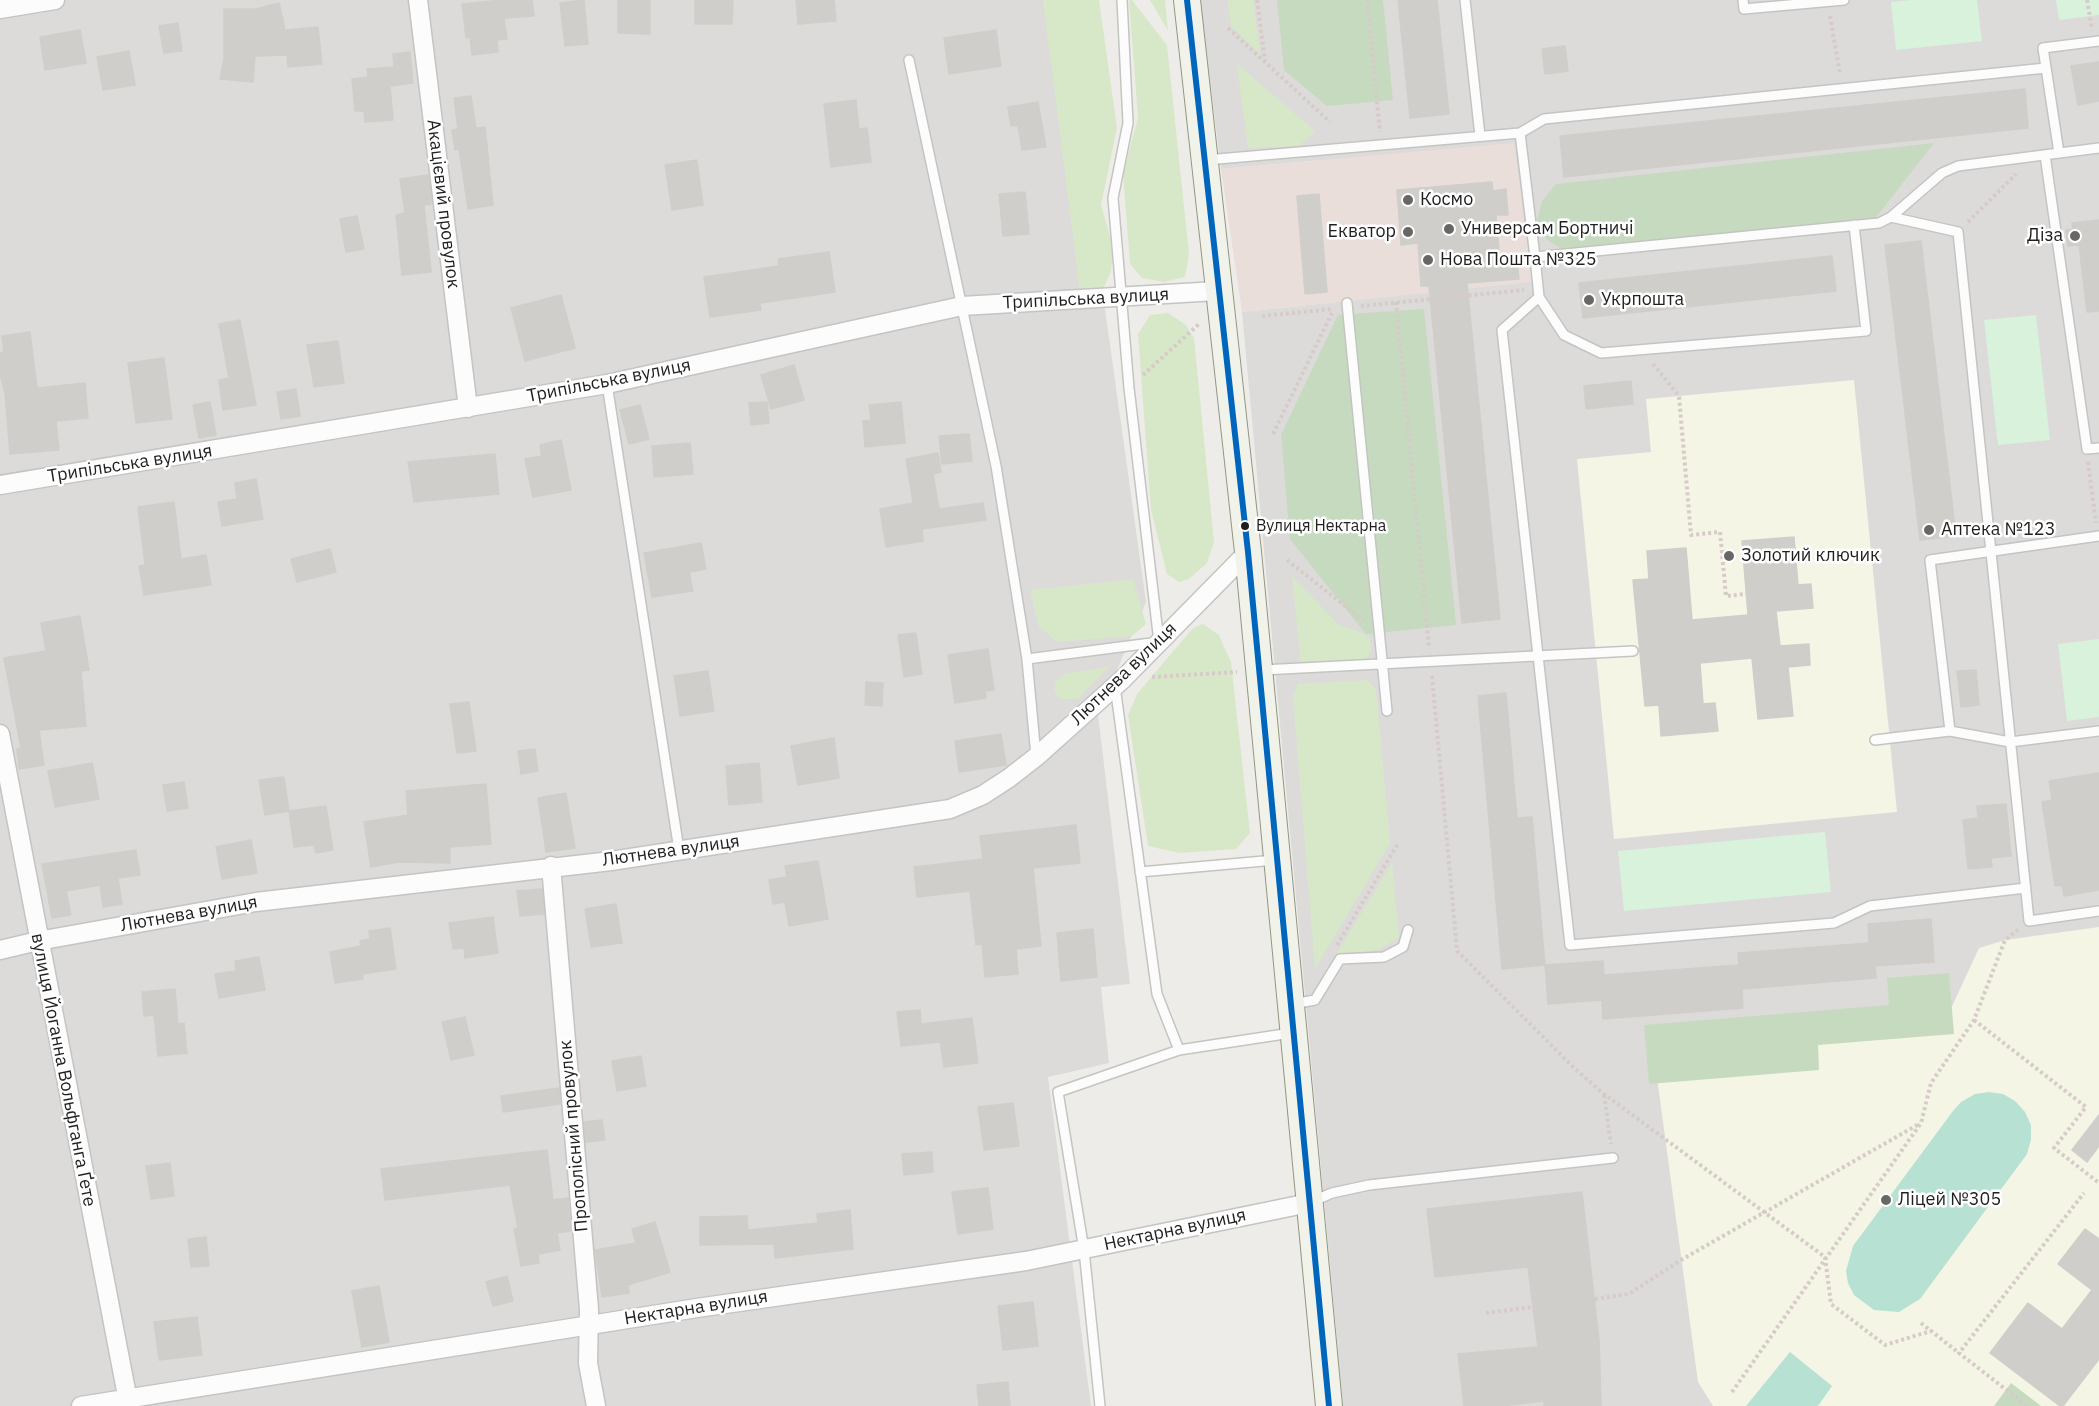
<!DOCTYPE html>
<meta charset="utf-8">
<style>
body{margin:0}
canvas{display:block;background:#edece8}
</style>
<canvas width="2099" height="1406"></canvas>
<script>
const c = document.querySelector('canvas').getContext('2d');
c.lineJoin = 'round';
function fill(path, color) { c.fillStyle = color; c.fill(path, 'evenodd'); }
const poly = rows => new Path2D(rows.map(r => 'M' + r).join(''));
function stroke(path, color, width, dash) { c.strokeStyle = color; c.lineWidth = width; c.lineCap = dash ? 'butt' : 'round'; c.setLineDash(dash || []); c.stroke(path); }
function drawText(font, color, halo, rows, align = 'center') {
  c.font = font + ' "IBM Plex Sans",sans-serif'; c.lineWidth = 5; c.setLineDash([]); c.textBaseline = 'middle'; c.strokeStyle = halo; c.fillStyle = color; for (const [text, x, y, turn = 0] of rows) {
    c.save(); c.translate(x, y); c.rotate((+turn || 0) * Math.PI / 180); c.textAlign = isNaN(turn) ? turn : align; if (halo) c.strokeText(text, 0, 0); c.fillText(text, 0, 0); c.restore();
  }
}
fill(poly([
 [0,0,1072,0,1105,309,1146,602,1098,714,1130,984,1101,987,1109,1063,1048,1077,1091,1406,0,1406],
 [1200,0,2099,0,2099,1406,1343,1406,1242,312,1337,302,1323,160,1221,169]
]), '#dcdbd9');
fill(poly([
 [1514,143,1532,282,1242,312,1221,169]
]), '#eadedb');
fill(poly([
 [1854,380,1897,812,1614,839,1577,459,1651,452,1646,399],
 [2099,927,2099,1406,1713,1406,1698,1382,1652,1040,1948,1015,1979,948,2005,940]
]), '#f4f5e5');
fill(poly([
 [1043,0,1099,0,1117,128,1101,205,1113,247,1111,272,1104,287,1080,291],
 [1129,0,1132,0,1167,45,1189,254,1185,277,1164,282,1142,278,1130,264,1123,174,1138,118],
 [1150,0,1165,0,1168,31],
 [1228,0,1253,0,1260,54,1231,26],
 [1237,64,1315,131,1299,146,1248,148],
 [1168,313,1186,325,1194,338,1214,542,1207,563,1189,579,1179,582,1167,574,1151,510,1138,334,1150,315],
 [1292,576,1339,625,1361,632,1370,638,1371,651,1365,661,1301,663],
 [1133,579,1146,624,1132,636,1057,642,1039,627,1030,590],
 [1203,624,1219,635,1231,662,1250,833,1236,849,1179,853,1148,846,1128,715,1137,694,1193,628],
 [1109,667,1078,699,1060,699,1054,691,1056,681,1065,674],
 [1367,680,1376,689,1390,843,1315,969,1293,696,1298,684],
 [1392,863,1399,938,1377,950,1336,955]
]), '#d7e8c9');
fill(poly([
 [1277,0,1383,0,1393,100,1327,106,1284,70],
 [1934,143,1874,220,1562,249,1546,239,1537,222,1542,201,1556,184],
 [1424,309,1456,625,1366,634,1290,539,1281,435,1338,315],
 [1949,973,1954,1034,1818,1045,1819,1070,1649,1084,1644,1025,1889,1005,1887,978],
 [2011,1383,2041,1406,1994,1406]
]), '#c6dabf');
fill(poly([
 [1911,0,1977,0,1982,41,1896,50,1891,2],
 [2056,0,2099,0,2099,15,2059,20],
 [2036,315,2050,440,1998,445,1984,320],
 [2099,639,2099,717,2067,721,2058,644],
 [1825,832,1831,892,1624,911,1618,851]
]), '#d8f2db');
fill(poly([
 [1989,1092,2003,1094,2015,1101,2025,1112,2031,1125,2031,1140,2027,1154,1920,1299,1899,1312,1874,1310,1854,1295,1848,1283,1846,1271,1853,1246,1953,1111,1961,1102,1975,1094],
 [1790,1352,1832,1386,1818,1406,1746,1406]
]), '#b7e1d3');
const building = poly([
 [502,0,532,0,534,16,504,18,507,39,497,40,498,52,472,55,470,37,466,38,462,4,502,0],
 [584,0,588,44,565,46,560,3,584,0],
 [618,0,650,0,650,34,618,33,618,0],
 [695,0,733,0,732,24,695,24,695,0],
 [796,0,834,0,836,21,798,24,796,0],
 [1398,0,1437,0,1449,114,1410,118,1398,0],
 [279,3,285,30,318,27,322,64,288,67,287,55,255,56,253,82,220,79,224,59,224,9,256,9,279,3],
 [178,23,182,51,164,53,159,26,178,23],
 [80,30,86,63,45,70,40,37,80,30],
 [996,30,1001,66,949,74,944,38,996,30],
 [1565,46,1568,71,1545,74,1542,49,1565,46],
 [129,51,135,85,103,90,97,57,129,51],
 [410,52,413,83,390,86,393,120,365,122,364,111,355,111,352,79,368,77,367,69,394,67,393,54,410,52],
 [2099,62,2099,101,2078,105,2071,66,2099,62],
 [2025,89,2028,128,1564,177,1560,136,2025,89],
 [471,96,476,128,485,127,493,205,468,209,459,149,455,150,452,130,458,129,454,98,471,96],
 [856,100,859,129,867,128,871,162,831,167,824,104,856,100],
 [1038,102,1046,147,1022,150,1018,125,1011,126,1008,107,1038,102],
 [697,160,703,205,672,210,665,165,697,160],
 [428,175,432,204,424,205,431,272,402,275,396,215,405,213,400,179,428,175],
 [1492,182,1493,191,1506,189,1508,215,1496,215,1500,262,1517,261,1519,279,1467,283,1500,619,1462,623,1429,286,1421,286,1418,243,1401,245,1397,190,1492,182],
 [1025,192,1029,234,1003,236,999,194,1025,192],
 [1319,194,1327,292,1305,294,1297,196,1319,194],
 [357,216,364,249,346,252,340,219,357,216],
 [2099,220,2099,311,2087,312,2079,245,2068,246,2066,230,2073,229,2072,223,2099,220],
 [1921,241,1956,536,1920,540,1885,245,1921,241],
 [829,252,835,292,760,303,761,310,710,317,704,277,779,266,778,259,829,252],
 [1832,256,1836,291,1583,318,1579,283,1832,256],
 [561,295,575,348,525,361,511,308,561,295],
 [240,320,256,405,223,410,219,380,229,378,219,324,240,320],
 [30,332,37,388,85,383,88,418,56,421,59,450,10,454,5,393,0,374,0,353,4,352,2,336,30,332],
 [338,341,344,383,314,387,307,345,338,341],
 [164,358,172,419,136,423,128,363,164,358],
 [794,365,804,400,771,409,761,375,794,365],
 [1631,381,1633,404,1586,409,1584,386,1631,381],
 [296,389,300,416,281,419,277,392,296,389],
 [210,402,216,435,199,438,193,405,210,402],
 [767,402,769,423,751,425,749,403,767,402],
 [901,402,905,443,865,447,863,421,871,420,869,405,901,402],
 [640,405,649,439,629,444,620,410,640,405],
 [969,434,972,461,942,464,939,436,969,434],
 [561,440,571,490,533,497,525,459,542,456,540,445,561,440],
 [690,443,693,474,654,477,652,446,690,443],
 [938,453,941,472,933,474,939,509,983,503,986,520,922,529,923,541,886,547,880,509,913,503,906,459,938,453],
 [495,454,499,494,414,502,408,462,495,454],
 [256,479,263,519,222,526,218,502,237,499,235,483,256,479],
 [174,502,181,559,206,555,211,585,144,595,139,566,145,565,138,507,174,502],
 [1794,537,1798,585,1811,584,1813,608,1776,611,1780,646,1809,644,1810,665,1788,667,1793,716,1758,719,1752,658,1700,663,1703,704,1715,703,1718,731,1661,736,1659,705,1645,706,1633,580,1649,579,1647,551,1686,548,1692,620,1748,615,1742,541,1794,537],
 [701,543,706,569,689,572,693,591,652,597,644,553,701,543],
 [330,549,336,572,297,582,291,559,330,549],
 [80,616,89,670,81,671,86,726,39,730,44,765,19,769,17,749,21,748,4,658,46,651,41,623,80,616],
 [916,633,922,674,904,677,898,635,916,633],
 [988,649,994,690,985,691,986,698,955,703,948,655,988,649],
 [1976,670,1979,705,1961,707,1957,671,1976,670],
 [708,671,714,711,680,716,674,676,708,671],
 [866,682,883,683,882,706,865,705,866,682],
 [1506,693,1517,818,1532,817,1545,965,1502,969,1478,696,1506,693],
 [469,702,476,751,457,753,450,704,469,702],
 [1001,734,1006,765,959,772,955,741,1001,734],
 [834,738,839,778,798,785,791,746,834,738],
 [535,749,538,771,521,774,518,751,535,749],
 [92,763,99,799,55,807,48,771,92,763],
 [759,763,762,802,729,805,726,766,759,763],
 [2099,773,2099,890,2064,896,2062,885,2055,886,2042,802,2052,800,2049,781,2099,773],
 [284,777,289,811,265,815,259,780,284,777],
 [184,782,188,808,167,811,163,785,184,782],
 [486,784,491,844,450,847,450,863,399,862,371,867,364,822,408,815,406,791,486,784],
 [566,793,575,848,546,852,538,798,566,793],
 [2006,804,2011,856,1991,858,1992,867,1968,869,1963,820,1978,818,1977,806,2006,804],
 [326,806,333,850,316,853,314,845,294,847,289,811,326,806],
 [1076,825,1080,863,1033,868,1041,946,1016,949,1018,974,985,977,982,944,976,945,970,891,917,897,914,867,983,859,980,836,1076,825],
 [251,840,257,873,222,879,216,847,251,840],
 [136,850,140,875,118,878,122,904,103,907,100,885,66,891,71,915,52,918,42,864,136,850],
 [818,861,828,919,789,926,785,902,773,904,769,880,787,877,785,866,818,861],
 [542,889,544,914,520,916,517,891,542,889],
 [616,904,622,943,591,947,585,909,616,904],
 [493,917,498,953,465,958,464,948,453,949,449,923,493,917],
 [1931,919,1934,962,1875,966,1876,978,1742,989,1743,1008,1603,1019,1602,1000,1548,1004,1545,965,1603,961,1604,975,1739,965,1738,953,1869,943,1868,924,1931,919],
 [390,928,396,969,362,974,363,979,335,983,330,952,361,946,360,941,370,939,369,931,390,928],
 [1093,929,1097,977,1061,981,1057,933,1093,929],
 [259,957,265,990,219,998,215,974,236,971,235,961,259,957],
 [175,989,178,1024,184,1023,187,1053,158,1056,154,1015,144,1016,142,992,175,989],
 [920,1010,921,1024,972,1018,978,1063,944,1067,940,1042,901,1046,897,1012,920,1010],
 [465,1017,474,1055,451,1060,442,1022,465,1017],
 [641,1056,646,1086,617,1091,612,1061,641,1056],
 [559,1088,560,1104,503,1112,501,1096,559,1088],
 [1013,1103,1019,1146,984,1150,978,1107,1013,1103],
 [2099,1115,2099,1146,2087,1162,2072,1150,2099,1115],
 [602,1120,605,1140,586,1142,584,1122,602,1120],
 [547,1150,553,1200,568,1198,571,1231,557,1233,560,1250,538,1254,539,1263,521,1266,514,1229,518,1229,510,1185,385,1200,381,1169,547,1150],
 [932,1152,933,1172,904,1175,902,1154,932,1152],
 [170,1163,174,1196,151,1199,146,1166,170,1163],
 [988,1188,993,1229,958,1234,952,1192,988,1188],
 [1582,1192,1599,1340,1601,1406,1544,1406,1544,1401,1501,1406,1464,1406,1458,1354,1538,1347,1528,1267,1435,1277,1427,1209,1582,1192],
 [850,1210,853,1249,775,1258,774,1244,700,1245,700,1217,747,1216,748,1230,818,1223,817,1214,850,1210],
 [655,1222,670,1272,628,1285,629,1293,602,1297,595,1250,636,1243,632,1229,655,1222],
 [2085,1229,2099,1239,2099,1359,2063,1406,2060,1406,1990,1353,2028,1303,2062,1329,2092,1290,2058,1264,2085,1229],
 [206,1237,209,1266,191,1267,188,1239,206,1237],
 [507,1276,513,1301,493,1306,486,1282,507,1276],
 [379,1286,389,1342,362,1347,352,1291,379,1286],
 [1033,1302,1038,1346,1003,1350,998,1306,1033,1302],
 [197,1317,202,1355,159,1360,154,1322,197,1317],
 [1008,1382,1010,1406,979,1406,977,1385,1008,1382]
]);
fill(building, '#d0cecb');
stroke(building, '#d0ceca', 1.5);
const lane = poly([
 [1465,0,1480,136],
 [1743,0,1744,9,1844,0],
 [909,60,996,466,1027,659,1036,756],
 [1520,133,1544,119,2046,68],
 [2059,153,2043,48,2099,41],
 [2045,155,2087,449,2099,448],
 [1206,160,1520,133,1535,257,1879,223,1891,217,1942,173,1958,166,2099,148],
 [1891,217,1958,232,2029,921,2099,911],
 [1535,257,1539,297,1502,330,1570,945,1834,923,1870,906,2026,888],
 [1539,297,1564,335,1601,353,1866,331,1854,225],
 [1347,303,1387,711],
 [607,384,679,850],
 [1027,659,1159,642,1129,388,1113,198,1128,123,1122,0],
 [1262,670,1633,651],
 [1115,686,1157,994,1179,1050,1291,1033],
 [1950,731,1930,560,2099,536],
 [1875,740,1950,731,2010,742,2099,731],
 [1140,872,1275,860],
 [1293,1004,1315,1000,1340,959,1384,957,1403,947,1408,930],
 [1311,1202,1332,1193,1369,1185,1613,1158],
 [1100,1406,1084,1250,1058,1092,1179,1050]
]);
const street = poly([
 [418,0,468,408],
 [0,9,55,0],
 [0,485,607,384,962,306,1217,291],
 [0,734,129,1406],
 [551,866,589,1309,588,1363,596,1406],
 [0,950,38,941,256,902,611,861,950,809,983,795,1009,778,1036,757,1123,679,1248,552],
 [81,1406,697,1308,1026,1261,1309,1203]
]);
const secondary = poly([
 [1187,0,1248,552,1329,1406]
]);
stroke(lane, '#c4c4c2', 12);
stroke(street, '#c4c4c2', 21);
stroke(secondary, '#929681', 28);
stroke(poly([
 [1257,0,1265,61],
 [1367,0,1380,132],
 [2087,0,2092,29],
 [1830,16,1840,74],
 [1228,28,1330,122],
 [1968,222,2016,174],
 [1396,302,1429,648],
 [1361,306,1524,290],
 [1262,316,1333,309],
 [1653,364,1679,396,1691,535,1720,532,1726,596,1746,594],
 [1143,375,1199,324],
 [1273,434,1332,313],
 [2088,462,2096,523],
 [1287,560,1364,621],
 [1432,676,1457,951,1574,1068,1604,1094,1825,1257,1831,1304,1885,1345,1931,1331],
 [1152,677,1237,672],
 [1337,945,1399,842],
 [1974,1020,2086,1107,2054,1148,2099,1183],
 [1604,1095,1611,1144],
 [1595,1299,1629,1294,1681,1260,1919,1124],
 [1486,1313,1533,1307],
 [1921,1323,1959,1353],
 [1732,1392,1921,1123,1931,1083,1974,1020,2005,940,2018,930],
 [2027,1406,1959,1353,2084,1193]
]), '#d6cbc8', 4, [3, 3]);
stroke(lane, '#fcfcfc', 9);
stroke(street, '#fcfcfc', 18);
stroke(secondary, '#f1f3eb', 26);
stroke(poly([
 [1187,0,1248,552,1329,1406]
]), '#0065bd', 6);
for (const [x, y, r, color] of [
 [1408,200,6,"#676765"],
 [1449,229,6,"#676765"],
 [1408,232,6,"#676765"],
 [2075,236,6,"#676765"],
 [1428,260,6,"#676765"],
 [1589,300,6,"#676765"],
 [1245,526,5,"#1f1f1f"],
 [1929,530,6,"#676765"],
 [1729,556,6,"#676765"],
 [1886,1200,6,"#676765"]
]) { const dot = new Path2D(); dot.arc(x, y, r, 0, 2 * Math.PI); c.fillStyle = color; c.fill(dot); stroke(dot, '#fff', 2); }
drawText('16px', '#1f1f1f', '#fff', [
 ["Вулиця Нектарна",1256,526]
], 'left');
drawText('18px', '#1f1f1f', '#fff', [
 ["Космо",1420,200],
 ["Универсам Бортничі",1461,229],
 ["Екватор",1396,232,"right"],
 ["Діза",2063,236,"right"],
 ["Нова Пошта №325",1440,260],
 ["Укрпошта",1601,300],
 ["Аптека №123",1941,530],
 ["Золотий ключик",1741,556],
 ["Ліцей №305",1898,1200]
], 'left');
drawText('18px', '#1f1f1f', '#fff', [
 ["Акацієвий провулок",443,204,83],
 ["Трипільська вулиця",1086,299,-3],
 ["Трипільська вулиця",609,381,-11],
 ["Трипільська вулиця",130,464,-9],
 ["Лютнева вулиця",1124,674,-44],
 ["Лютнева вулиця",671,851,-8],
 ["Лютнева вулиця",189,914,-10],
 ["вулиця Йоганна Вольфганга Ґете",63,1070,79],
 ["Прополісний провулок",574,1136,-95],
 ["Нектарна вулиця",1175,1230,-12],
 ["Нектарна вулиця",696,1308,-9]
]);
</script>
